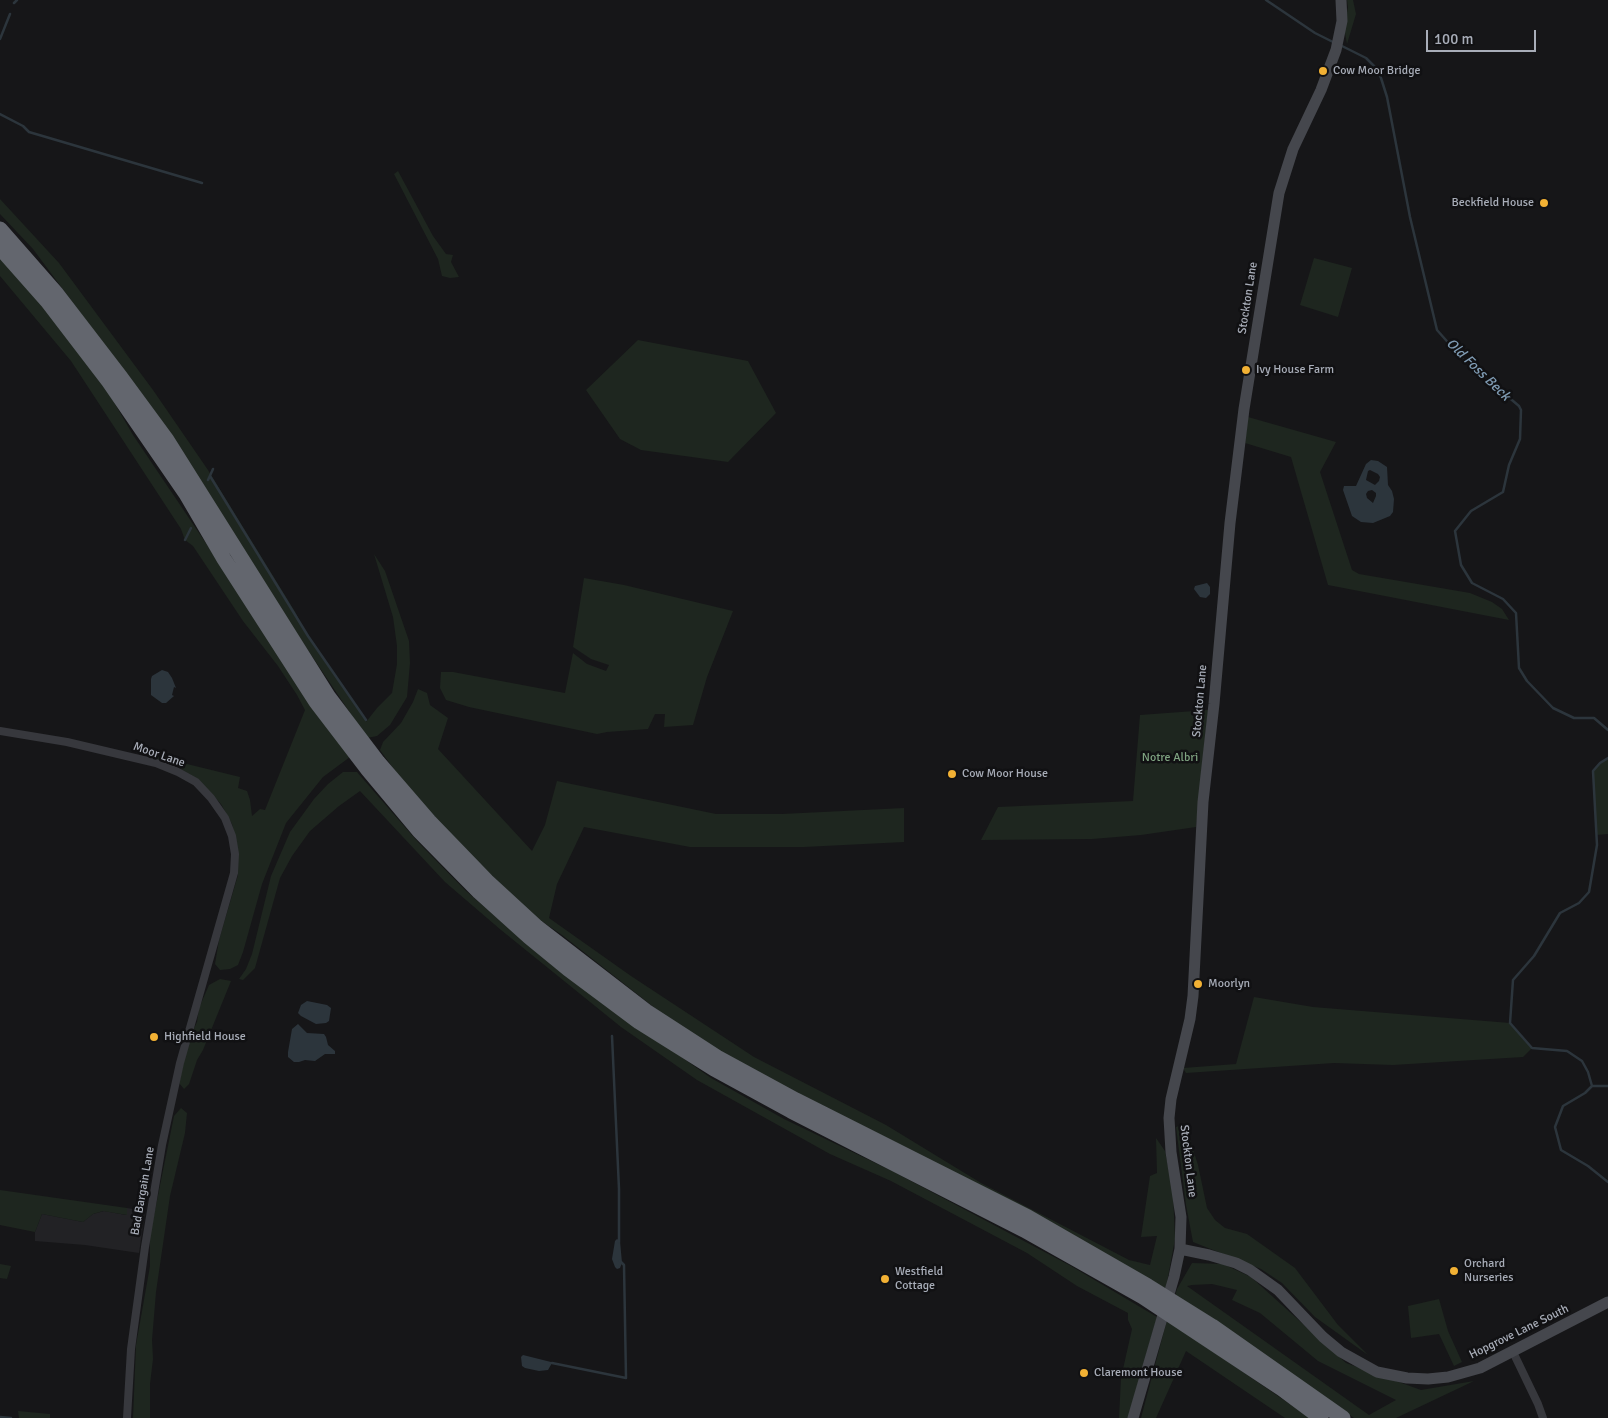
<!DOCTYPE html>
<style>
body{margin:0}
#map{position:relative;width:1608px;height:1418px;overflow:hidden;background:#161618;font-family:Signika,sans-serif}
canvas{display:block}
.scale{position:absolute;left:1426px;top:30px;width:110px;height:22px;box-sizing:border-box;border:2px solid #a8adb8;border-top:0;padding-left:6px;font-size:15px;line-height:18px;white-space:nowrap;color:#a8adb8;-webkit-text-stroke:4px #111113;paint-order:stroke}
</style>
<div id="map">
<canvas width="1608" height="1418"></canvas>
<div class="scale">100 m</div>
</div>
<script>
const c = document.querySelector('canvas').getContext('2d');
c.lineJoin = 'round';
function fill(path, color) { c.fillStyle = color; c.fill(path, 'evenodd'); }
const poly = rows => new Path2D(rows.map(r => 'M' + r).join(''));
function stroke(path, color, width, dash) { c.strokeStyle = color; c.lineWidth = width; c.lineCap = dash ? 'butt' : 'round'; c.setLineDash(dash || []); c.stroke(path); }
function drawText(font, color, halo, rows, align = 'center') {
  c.font = font + ' Signika,sans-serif'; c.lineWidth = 5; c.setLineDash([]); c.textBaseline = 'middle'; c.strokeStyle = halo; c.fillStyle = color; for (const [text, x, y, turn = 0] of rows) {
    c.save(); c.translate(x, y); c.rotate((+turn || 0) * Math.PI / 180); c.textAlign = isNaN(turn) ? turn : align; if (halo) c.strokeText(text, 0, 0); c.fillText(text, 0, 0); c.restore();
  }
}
fill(poly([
 [127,1208,145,1211,139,1253,85,1245,35,1241,35,1232,42,1214,83,1222,93,1214,104,1211,126,1215]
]), '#222225');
fill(poly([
 [1347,0,1353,0,1356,14,1347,44,1344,28,1348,7],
 [398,171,433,236,446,254,453,255,451,262,459,277,450,278,442,276,438,259,394,174],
 [0,199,59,263,153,390,208,470,294,610,308,636,366,720,366,722,377,708,392,693,397,664,397,646,393,617,374,554,385,571,409,641,410,663,407,697,390,725,377,736,367,738,88,323,33,249,0,214],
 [0,257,49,311,107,390,133,435,350,757,323,777,286,823,262,884,243,952,238,965,230,969,220,970,215,964,219,940,238,875,237,844,232,824,221,804,196,778,176,766,134,751,240,777,238,788,247,791,250,800,252,816,260,809,265,810,305,710,297,695,278,666,243,621,193,546,185,540,181,529,71,361,0,276],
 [1314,258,1352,268,1338,317,1300,305],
 [638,340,748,361,776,413,728,462,641,450,620,439,586,390],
 [1248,417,1336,442,1320,472,1352,570,1359,574,1470,593,1492,602,1502,609,1509,620,1328,585,1291,457,1245,443],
 [584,578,624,585,733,611,707,677,693,725,664,727,665,714,655,714,648,729,607,732,597,734,469,707,446,700,440,688,441,672,453,672,565,693,573,653,587,664,606,671,609,665,591,659,573,647],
 [418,689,427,693,430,705,448,718,438,749,532,851,545,825,557,781,716,814,782,814,904,808,904,842,804,847,690,847,584,827,557,884,549,918,631,976,754,1057,886,1125,981,1183,1129,1260,1150,1265,1157,1236,1141,1237,1150,1176,1157,1173,1156,1138,1165,1151,1173,1192,1175,1239,1165,1293,710,1046,665,1016,562,935,531,914,420,805,380,750,383,742,401,723,413,702],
 [1208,710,1196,827,1141,835,1092,839,981,840,998,807,1133,801,1140,715],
 [1608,758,1608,834,1596,835,1593,771,1600,763],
 [343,772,357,772,418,842,466,891,553,966,711,1078,784,1119,894,1172,1071,1266,1157,1317,1128,1418,1119,1418,1121,1378,1132,1329,1128,1320,1128,1313,1077,1286,1027,1253,891,1181,830,1154,697,1080,621,1027,501,930,445,882,360,791,339,806,310,831,292,856,280,878,255,968,243,980,239,979,246,969,252,954,271,876,290,832,314,799,328,784],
 [220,979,231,981,203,1050,197,1060,189,1084,184,1089,179,1083,189,1039,197,1022,199,1008,209,985],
 [1254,997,1313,1007,1510,1023,1532,1048,1523,1057,1393,1065,1334,1063,1186,1073,1183,1068,1236,1064],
 [181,1108,187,1113,185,1133,170,1196,156,1292,152,1340,153,1359,150,1384,150,1418,133,1418,136,1345,150,1266,150,1235,174,1116],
 [1185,1124,1198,1165,1207,1208,1215,1220,1225,1228,1247,1234,1295,1268,1338,1325,1368,1355,1315,1317,1282,1283,1261,1269,1193,1242,1186,1205,1176,1127],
 [0,1190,127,1208,127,1215,103,1211,93,1214,83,1222,42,1214,35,1232,0,1225],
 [1192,1263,1223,1264,1251,1277,1346,1363,1421,1390,1474,1381,1396,1418,1354,1418,1175,1296,1177,1289],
 [1212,1284,1237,1290,1232,1300,1260,1313,1318,1361,1396,1400,1369,1415,1187,1286,1192,1285],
 [0,1264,11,1266,7,1279,0,1278],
 [1439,1299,1448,1331,1462,1362,1454,1366,1439,1334,1411,1338,1408,1306],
 [1167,1320,1310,1418,1285,1418,1186,1351,1156,1418,1141,1418],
 [18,1411,50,1414,50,1418,19,1418]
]), '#1e261f');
fill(poly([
 [1371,460,1378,461,1387,467,1388,485,1392,491,1394,499,1393,512,1390,516,1373,523,1361,522,1352,516,1343,490,1344,486,1356,486,1366,464],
 [1370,470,1378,474,1380,477,1379,481,1375,485,1366,480,1368,471],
 [1372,490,1376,493,1376,496,1373,503,1367,498,1366,494,1368,491],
 [1207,583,1210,587,1210,594,1206,598,1200,597,1194,589,1195,586],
 [162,670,168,672,172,678,176,688,174,687,172,695,174,696,166,703,162,703,151,695,151,679,152,676],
 [307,1001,327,1005,331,1008,329,1021,326,1023,316,1024,301,1016,298,1013,301,1005],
 [298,1024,307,1033,324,1034,326,1037,328,1045,335,1051,335,1054,325,1054,315,1061,305,1060,299,1062,294,1062,288,1057,288,1052,292,1029],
 [617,1239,620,1241,622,1263,620,1268,617,1269,615,1267,612,1259,615,1241],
 [523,1355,551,1362,552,1363,548,1370,539,1371,525,1368,522,1366,521,1357]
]), '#2c353c');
stroke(poly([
 [1266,0,1315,33,1335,43],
 [14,3,17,0],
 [0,39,10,14],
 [1340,45,1366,58,1376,68,1381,78,1387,97,1410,217,1437,330,1460,356,1519,406,1521,410,1520,439,1509,465,1503,492,1471,511,1455,531,1461,565,1472,583,1503,599,1516,613,1519,668,1527,681,1553,708,1574,718,1594,718,1608,730],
 [0,114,23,126,29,132,202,183],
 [210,476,308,636,366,720],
 [208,480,213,469],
 [185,540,191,528],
 [1608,758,1600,763,1593,771,1597,845,1589,892,1579,903,1560,913,1534,956,1513,980,1510,1023,1532,1048,1567,1051,1582,1061,1588,1072,1592,1086,1585,1093,1563,1106,1555,1127,1561,1150,1588,1166,1608,1182],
 [612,1036,619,1189,619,1242],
 [1592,1086,1608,1086],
 [552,1363,626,1378,624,1265,620,1261],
 [0,1417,11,1418]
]), '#2c353c', 2.5);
stroke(poly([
 [0,731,67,742,156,763,178,772,196,782,211,798,225,818,232,836,235,854,234,873,180,1063,162,1145,145,1247,131,1349,127,1418],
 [1513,1352,1538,1404,1543,1418]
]), '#37383d', 8);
stroke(poly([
 [1180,1249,1209,1255,1236,1263,1250,1270,1278,1290,1323,1337,1341,1352,1377,1372,1407,1378,1428,1379,1448,1377,1480,1368,1608,1302],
 [1133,1418,1174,1277,1180,1249,1181,1217,1171,1152,1169,1118,1171,1099,1190,1019,1193,996,1203,802,1214,704,1230,523,1244,409,1279,193,1293,149,1321,90,1336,50,1342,21,1341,0]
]), '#45474d', 11);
stroke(poly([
 [0,229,57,294,120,376,167,440,328,696,378,762,429,821,487,881,537,927,646,1011,717,1057,796,1100,1028,1217,1148,1286,1212,1326,1343,1418],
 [0,248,47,301,109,382,186,494,224,559,316,702,368,770,419,831,479,892,529,937,568,969,639,1022,714,1069,791,1111,1024,1230,1143,1297,1282,1389,1321,1418]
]), '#63666e', 15);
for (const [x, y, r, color] of [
 [1323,71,5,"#f2b134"],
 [1544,203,5,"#f2b134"],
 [1246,370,5,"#f2b134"],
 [952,774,5,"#f2b134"],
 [1198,984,5,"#f2b134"],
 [154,1037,5,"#f2b134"],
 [1454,1271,5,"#f2b134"],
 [885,1279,5,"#f2b134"],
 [1084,1373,5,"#f2b134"]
]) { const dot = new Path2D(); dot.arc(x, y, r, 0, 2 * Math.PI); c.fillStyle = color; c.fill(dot); stroke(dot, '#111113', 2); }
drawText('12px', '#a8adb8', '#111113', [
 ["Cow Moor Bridge",1333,71],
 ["Beckfield House",1534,203,"right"],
 ["Ivy House Farm",1256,370],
 ["Cow Moor House",962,774],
 ["Moorlyn",1208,984],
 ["Highfield House",164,1037],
 ["Orchard",1464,1264],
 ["Nurseries",1464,1278],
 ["Westfield",895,1272],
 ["Cottage",895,1286],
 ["Claremont House",1094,1373]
], 'left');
drawText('12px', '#a8adb8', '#111113', [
 ["Stockton Lane",1248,298,-81],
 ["Stockton Lane",1200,701,-85],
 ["Moor Lane",159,755,19],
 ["Stockton Lane",1188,1161,83],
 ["Bad Bargain Lane",143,1191,-80],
 ["Hopgrove Lane South",1519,1332,-26]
]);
drawText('12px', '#7fa381', '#111113', [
 ["Notre Albri",1170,758]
]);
drawText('italic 14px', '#7f9bb3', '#111113', [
 ["Old Foss Beck",1478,370,44]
]);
</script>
